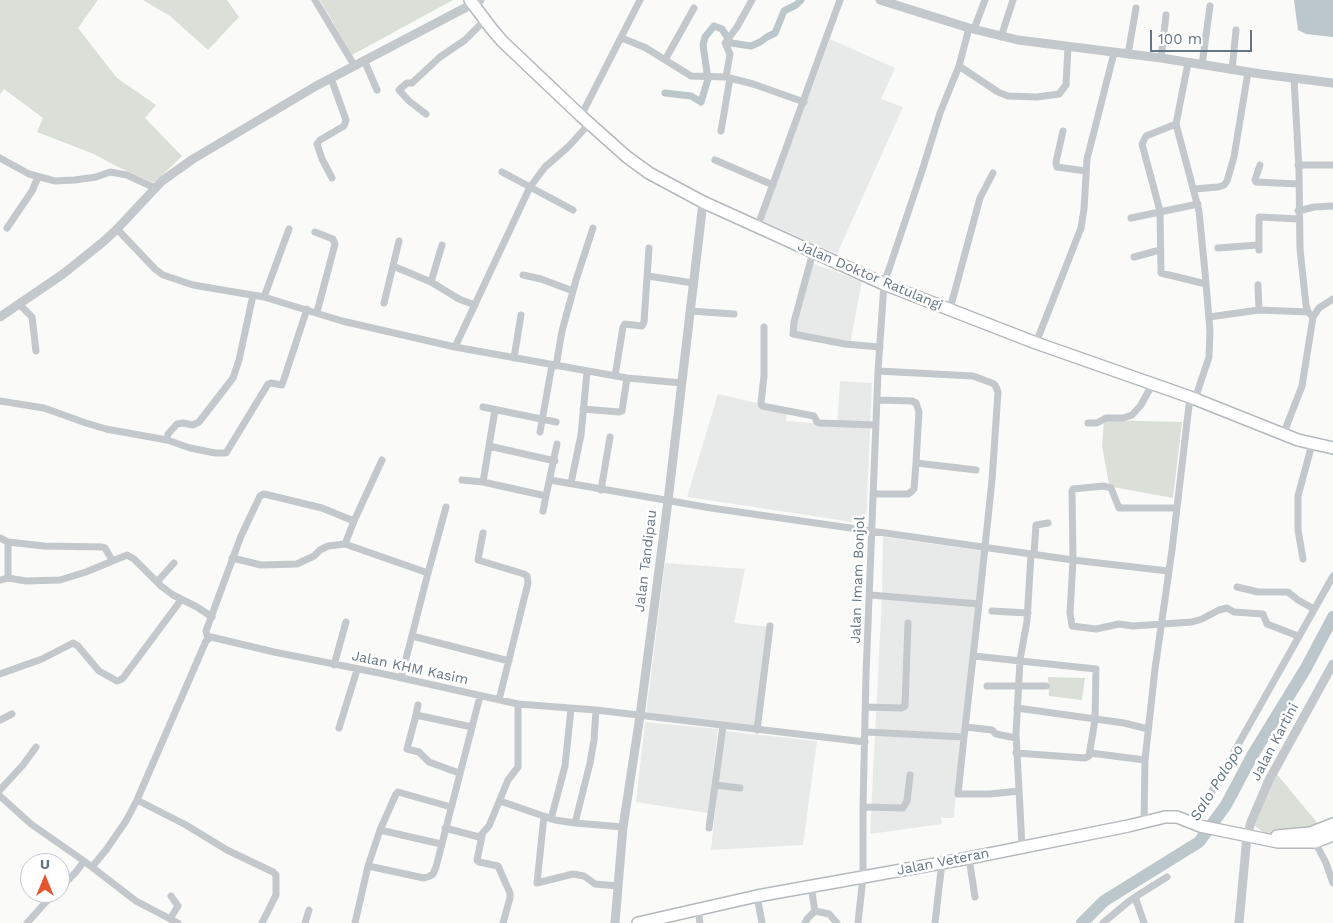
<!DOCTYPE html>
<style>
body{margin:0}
#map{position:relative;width:1333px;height:923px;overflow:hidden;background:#fafaf8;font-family:"Work Sans",sans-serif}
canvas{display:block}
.north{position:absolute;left:20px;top:853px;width:50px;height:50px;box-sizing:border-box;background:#fff;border:1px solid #c1c8cd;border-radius:50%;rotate:0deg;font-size:14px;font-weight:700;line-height:20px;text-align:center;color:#657683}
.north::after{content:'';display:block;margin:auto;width:18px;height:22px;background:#e4572e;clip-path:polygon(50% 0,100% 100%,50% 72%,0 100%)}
.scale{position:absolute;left:1150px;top:30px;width:102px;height:22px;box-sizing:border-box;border:2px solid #657683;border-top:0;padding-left:6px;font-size:15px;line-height:18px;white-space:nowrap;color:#657683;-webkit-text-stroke:4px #fff;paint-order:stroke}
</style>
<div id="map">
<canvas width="1333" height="923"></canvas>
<div class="north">U</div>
<div class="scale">100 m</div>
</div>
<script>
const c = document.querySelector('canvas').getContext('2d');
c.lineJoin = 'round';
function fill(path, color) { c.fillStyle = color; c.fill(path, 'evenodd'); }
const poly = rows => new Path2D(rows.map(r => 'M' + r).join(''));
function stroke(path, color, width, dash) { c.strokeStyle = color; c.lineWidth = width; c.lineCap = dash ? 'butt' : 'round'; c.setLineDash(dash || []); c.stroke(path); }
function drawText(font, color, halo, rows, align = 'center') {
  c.font = font + ' "Work Sans",sans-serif'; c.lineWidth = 5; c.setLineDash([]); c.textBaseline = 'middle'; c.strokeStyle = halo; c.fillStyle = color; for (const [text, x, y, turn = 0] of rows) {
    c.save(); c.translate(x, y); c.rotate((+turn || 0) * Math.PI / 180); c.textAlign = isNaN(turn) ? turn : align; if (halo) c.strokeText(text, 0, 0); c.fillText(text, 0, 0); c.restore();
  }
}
fill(poly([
 [830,39,895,68,881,99,903,107,837,254,763,221],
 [811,263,862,281,850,344,792,333],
 [840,381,872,383,866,524,687,497,718,394,787,410,786,421,837,425],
 [883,537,983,551,963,737,960,737,954,818,941,818,942,824,870,834,882,597],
 [665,563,745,569,734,623,770,627,755,727,646,715],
 [645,722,718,729,708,813,636,802],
 [724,731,817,741,803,845,711,850]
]), '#e8e9e9');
fill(poly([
 [0,0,98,0,78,28,117,78,156,105,145,118,182,156,154,183,116,166,94,154,37,132,43,118,4,89,0,94],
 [143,0,227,0,239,17,208,50,170,16],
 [320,0,453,0,352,55],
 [1104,420,1182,422,1173,498,1113,487,1109,484,1102,446],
 [1048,677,1085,678,1082,700,1049,696],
 [1276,773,1319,825,1307,830,1265,834,1255,826,1256,815]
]), '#dadfd7');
fill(poly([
 [1294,0,1333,0,1333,37,1306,34,1298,30]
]), '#bbc7cb');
stroke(poly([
 [665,93,691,96,701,102,708,79,703,45,705,37,714,26,722,29,731,43,751,46,760,42,767,37,775,33,784,11,796,5,801,0]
]), '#bbc7cb', 7);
stroke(poly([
 [1082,923,1104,901,1199,842,1226,805,1252,756,1306,668,1333,617]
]), '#bbc7cb', 12);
const trunk = poly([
 [470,0,491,28,502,41,581,116,627,157,649,173,703,202,884,284,1036,343,1190,397,1298,440,1333,448],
 [1277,836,1310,833,1333,824],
 [638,923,757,896,969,858,1128,826,1165,817,1177,817,1200,826,1278,842,1315,842,1333,835]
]);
stroke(trunk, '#b4b9bd', 14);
stroke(poly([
 [315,0,354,65],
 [969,28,959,66,998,92,1008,96,1037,97,1059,94,1066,85,1068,47],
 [974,29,985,0],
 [1001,37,1013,0],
 [622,38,646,48,691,76,726,77,753,84,804,102],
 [1128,54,1136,8],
 [1161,58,1166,15],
 [364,60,377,90],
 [665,60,694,8],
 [1202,65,1210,6],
 [1232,70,1236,30],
 [726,77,730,54,725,43,737,27,752,0],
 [331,78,346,120,344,126,320,140,317,144,322,159,332,178],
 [1294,78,1299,170,1300,249,1306,305,1308,312,1313,317],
 [426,114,409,101,399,90,407,83,412,83,440,57,465,40,485,20],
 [581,116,640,0],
 [1176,124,1188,63],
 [721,131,730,78],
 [1063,131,1056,162,1057,167,1086,171],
 [0,158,29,174,55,181,75,180,96,177,110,172,127,175,155,188],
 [715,160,773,185],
 [1260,165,1255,180,1256,182,1299,184],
 [1298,165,1333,165],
 [502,172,573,210],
 [1194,189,1218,187,1224,185,1227,181,1234,157,1248,72],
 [1298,211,1314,207,1333,206],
 [1131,218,1198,204],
 [7,228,32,191,38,177],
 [757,228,840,0],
 [117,229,155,269,163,275,193,285,264,297,342,321,455,347,627,378,682,383],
 [315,232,333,239,335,244,317,312],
 [1218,248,1258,245],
 [1259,250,1259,217,1299,219],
 [813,252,794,322,793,334,845,344,880,347],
 [1134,257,1160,250],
 [393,266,399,241],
 [523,275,541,279,573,291],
 [648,276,693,283],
 [431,282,442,245],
 [264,297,289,229],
 [384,303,393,266,431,282,459,299,475,305],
 [20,305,32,317,36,351],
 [950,309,980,198,993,173],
 [1259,310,1308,312],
 [690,311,734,314],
 [1209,317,1259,310,1258,285],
 [764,327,764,376,761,403,762,406,814,416,817,422,820,423,876,425],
 [1036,343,1081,228,1084,209,1087,159,1114,53],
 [455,347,530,187,545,167,568,147,589,124],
 [514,358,521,315],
 [556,366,562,331,576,280,593,228],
 [615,376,623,327,625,324,642,326,644,322,649,248],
 [1195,399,1209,357,1210,331,1205,272,1199,211,1176,124,1146,136,1142,144,1160,211,1161,273,1206,284],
 [878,400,912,401,916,403,919,412,916,463,976,470],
 [0,401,44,408,86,423,106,429,167,440,190,448,215,453,226,453,268,384,271,383,282,385,307,309],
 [483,407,556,422],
 [583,409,619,412,622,411,627,378],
 [495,410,483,482,546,496,557,444],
 [1088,423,1097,423,1106,418,1123,418,1132,415,1141,405,1152,385],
 [540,432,552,365],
 [1283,435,1302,386,1313,317,1319,308,1333,299],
 [167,440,168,434,177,424,183,423,193,425,199,422,233,378,239,360,253,295],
 [489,446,555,461],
 [462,480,483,482],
 [550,480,711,508,1073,560,1168,571],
 [571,483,581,435,587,372],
 [601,490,610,437],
 [874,494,908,494,911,492,914,489,916,463],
 [1176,508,1119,508,1111,488,1104,486,1073,489,1072,491,1073,560,1070,613,1072,626,1096,629,1119,624,1133,626,1192,622,1202,619,1219,610,1227,608,1234,612,1263,614,1267,624,1298,636],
 [543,511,546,496],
 [354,521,382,460],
 [483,533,478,560,524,574,527,576,528,583,499,700],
 [0,538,8,542,44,546,102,547,105,548,112,560],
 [1034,554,1036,525,1048,523],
 [232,558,261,565,297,564,314,556,320,550,328,546,345,544],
 [1303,559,1298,530,1298,496,1312,444],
 [428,573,446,507],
 [8,578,8,542],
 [0,580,8,578,26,581,60,580,86,572,127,555,134,559,161,586,173,595,197,607,212,617],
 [157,582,174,563],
 [1237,587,1258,592,1288,592,1298,600,1314,609],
 [870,595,979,604,992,480,998,392,995,385,992,383,973,376,878,371],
 [992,611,1028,613],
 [412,636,509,661],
 [208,639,206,631,241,536,260,496,264,494,322,508,354,521,345,544,428,573,401,678],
 [974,656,1096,669,1095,720,1089,756,1085,758,1016,753],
 [334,665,346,622],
 [0,674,42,659,73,643,78,646,99,671,117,681,120,680,123,678,181,600],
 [987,686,1046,686],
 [418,705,416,715,472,727],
 [866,707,901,708,905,706,908,623],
 [1017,708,1124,723,1148,729],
 [596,710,594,740,590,763,575,823,623,827],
 [416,715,407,749,419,752,429,762,459,773],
 [0,720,12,714],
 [723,726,715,785,740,788],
 [966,727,992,730,996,734,1016,738],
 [339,728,357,670],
 [757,730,770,626],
 [866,732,964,737,979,604],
 [964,737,958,794,990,794,1019,791],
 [1090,753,1145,760],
 [0,790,23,765,36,747],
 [0,796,31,824,84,861,136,901,178,923],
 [137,800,186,825,227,850,273,872,276,875,276,895,262,923],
 [500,801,555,820,575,823],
 [451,807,398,792,396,794,380,830,368,866,424,878,430,876,433,874,436,867,480,696],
 [863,807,903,808,907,801,910,775],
 [544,816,537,883,573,874,584,876,595,884,618,886],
 [551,819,565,766,571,709],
 [1144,822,1145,760,1155,669,1172,550,1190,397],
 [1194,823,1333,576],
 [445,828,479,837,489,826,508,780,518,767,518,704],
 [709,828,715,785],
 [380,830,441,844],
 [482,836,477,860,479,862,498,866,510,893,510,898,503,923],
 [1315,842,1326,863,1333,883],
 [1022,846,1016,734,1020,660,1027,621,1031,554],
 [969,858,975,897],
 [92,867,106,850,126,821,137,800,206,641,211,637,274,652,384,674,518,704,596,710,865,742],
 [60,888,76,872,84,861],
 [757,896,762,923],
 [1135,897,1167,877],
 [698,909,700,923],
 [815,911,829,914,837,923],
 [170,919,178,906,171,896],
 [27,923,54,893],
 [305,923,309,910],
 [355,923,368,866],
 [805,923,807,919,815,911,811,887],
 [858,923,863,877,863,807,866,675,878,371,884,284,922,171,940,113,959,66],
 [935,923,942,862],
 [1103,923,1128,902,1135,897,1144,923]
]), '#c3c8cc', 7);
stroke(poly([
 [880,0,969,28,1018,40,1161,58,1261,74,1333,83],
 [0,317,63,274,103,242,117,229,162,181,193,159,316,86,480,0],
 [615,923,623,827,640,716,668,501,703,202],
 [1239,923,1247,836,1251,822,1269,780,1333,664]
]), '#c3c8cc', 9);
stroke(trunk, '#fff', 11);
drawText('14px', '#657683', '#fff', [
 ["Jalan Doktor Ratulangi",870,276,23],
 ["Jalan Tandipau",646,561,-83],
 ["Jalan Imam Bonjol",858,580,-88],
 ["Jalan KHM Kasim",410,668,12],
 ["Jalan Kartini",1275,742,-62],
 ["Jalan Veteran",943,862,-11]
]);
drawText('italic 15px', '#60757c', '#fff', [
 ["Salo Palopo",1217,783,-58]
]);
</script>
